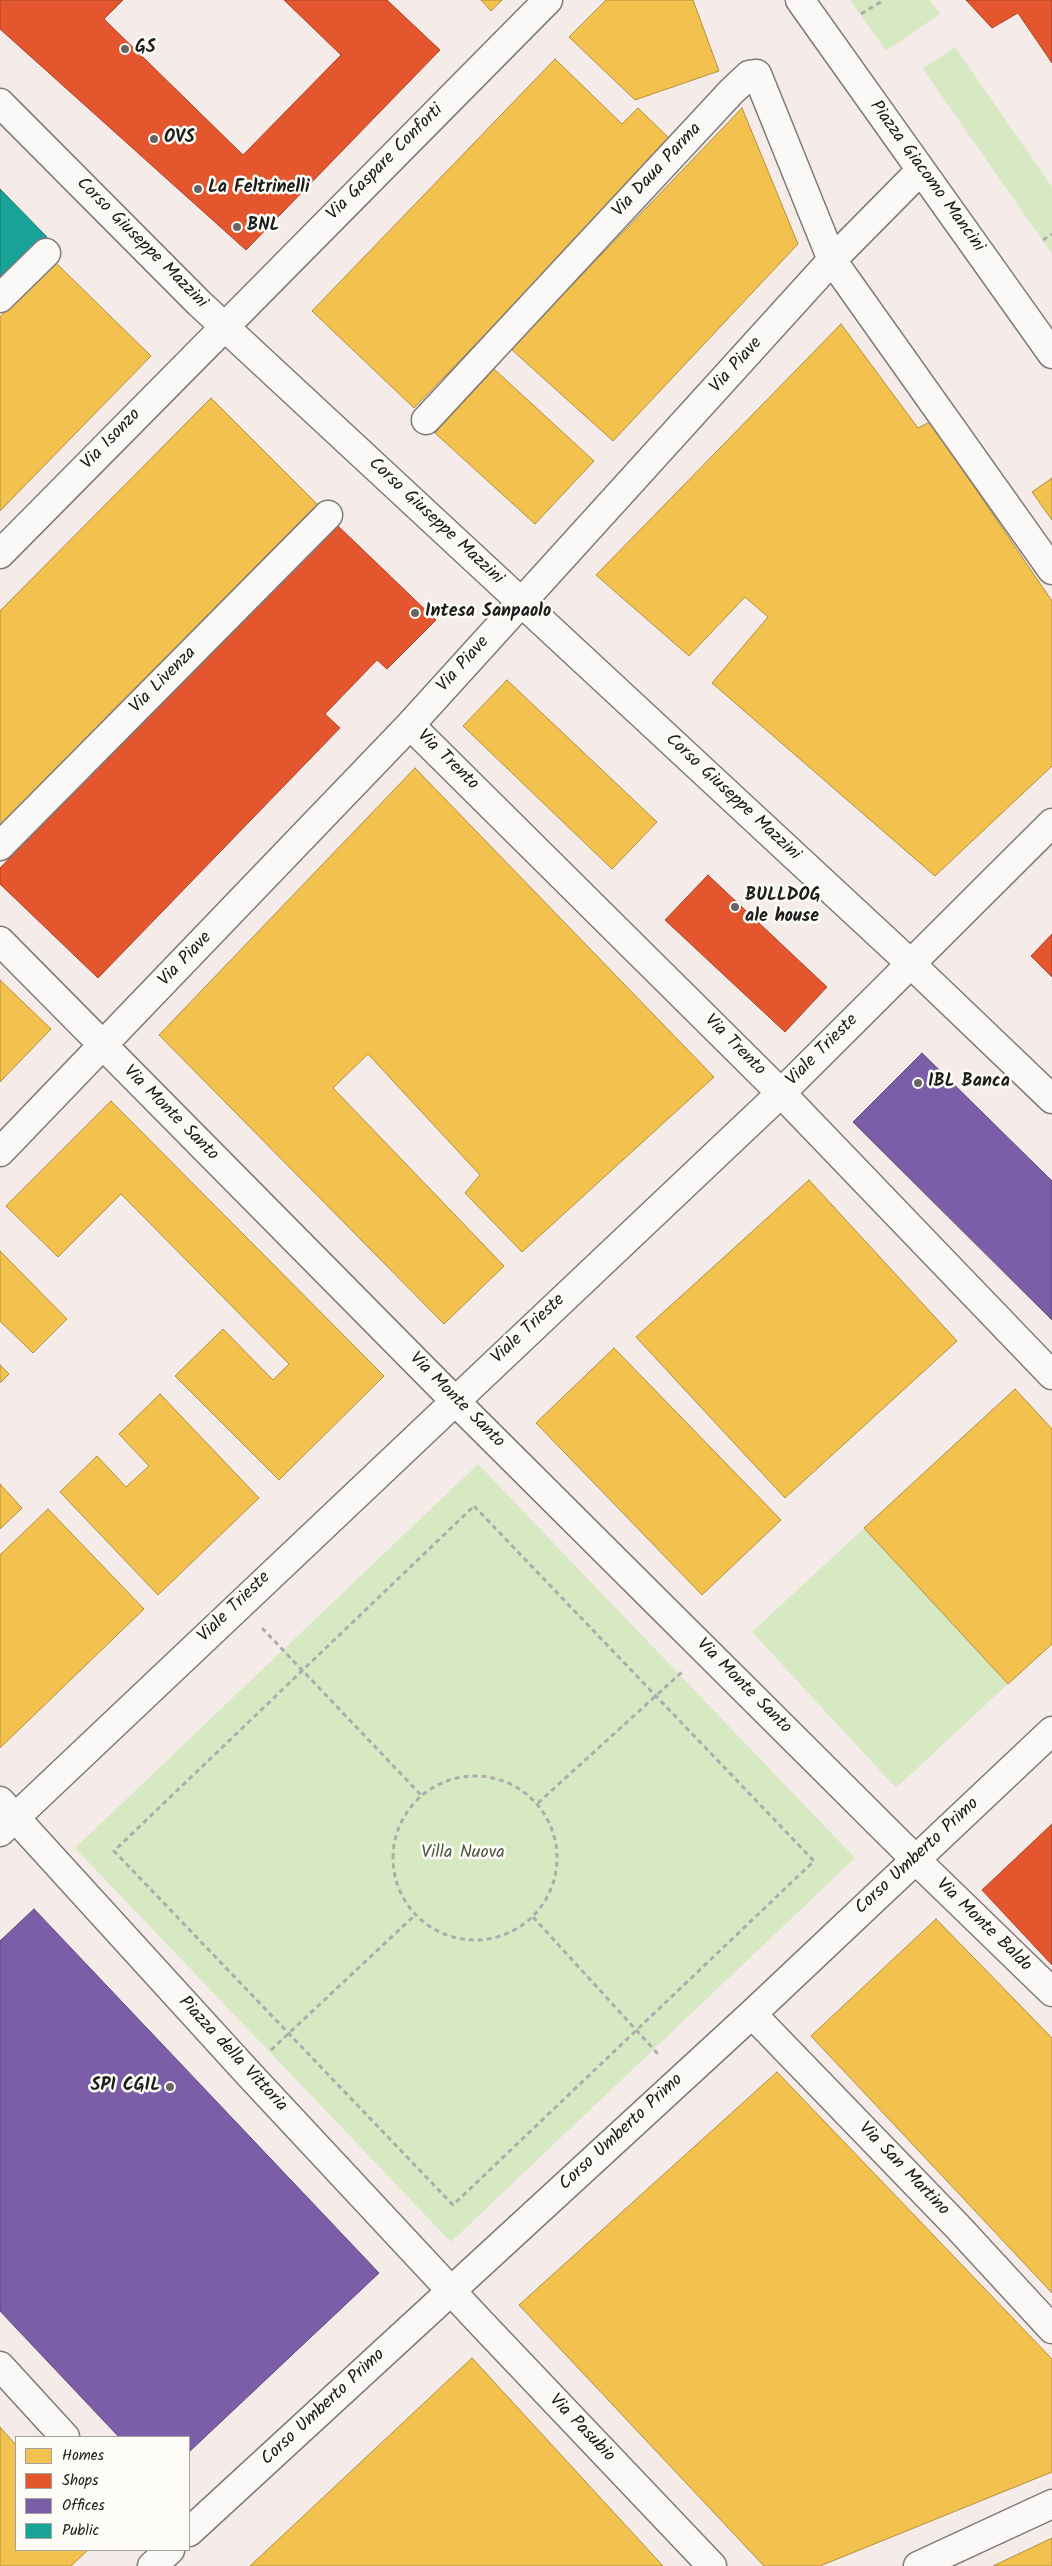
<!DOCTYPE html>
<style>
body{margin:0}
#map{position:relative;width:1052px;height:2566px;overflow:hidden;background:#f5ece9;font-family:Kalam,sans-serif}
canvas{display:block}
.legend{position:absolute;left:15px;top:2436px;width:175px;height:115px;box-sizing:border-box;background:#fdfcf7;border:1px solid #a3a29f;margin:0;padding:6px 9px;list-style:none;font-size:15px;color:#1c1c1c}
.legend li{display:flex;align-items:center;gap:10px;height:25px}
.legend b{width:25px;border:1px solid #a3a29f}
</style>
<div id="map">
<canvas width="1052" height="2566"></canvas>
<ul class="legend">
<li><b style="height:14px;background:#f2c14e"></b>Homes</li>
<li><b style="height:14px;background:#e4572e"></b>Shops</li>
<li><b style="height:14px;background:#7b5ea7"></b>Offices</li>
<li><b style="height:14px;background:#17a398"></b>Public</li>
</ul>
</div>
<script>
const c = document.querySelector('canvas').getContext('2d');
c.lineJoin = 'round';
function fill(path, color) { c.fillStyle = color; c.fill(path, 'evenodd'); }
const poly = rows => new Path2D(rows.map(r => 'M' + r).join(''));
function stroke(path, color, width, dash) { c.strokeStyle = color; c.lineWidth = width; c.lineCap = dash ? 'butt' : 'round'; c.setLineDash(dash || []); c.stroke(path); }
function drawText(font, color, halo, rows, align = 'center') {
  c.font = font + ' Kalam,sans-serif'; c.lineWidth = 5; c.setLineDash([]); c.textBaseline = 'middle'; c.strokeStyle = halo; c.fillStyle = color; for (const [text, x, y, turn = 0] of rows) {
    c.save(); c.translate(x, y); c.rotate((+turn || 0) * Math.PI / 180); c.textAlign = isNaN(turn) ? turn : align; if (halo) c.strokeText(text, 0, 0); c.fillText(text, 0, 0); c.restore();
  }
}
fill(poly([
 [850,0,930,0,940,14,886,51],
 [955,47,1052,187,1052,254,923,69],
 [478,1464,855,1858,451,2242,75,1848],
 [864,1528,1008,1684,896,1788,752,1632]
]), '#d7e9c2');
const homes = poly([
 [481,0,502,0,491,11,481,0],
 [606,0,693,0,719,71,635,100,569,37,606,0],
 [555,59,622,124,638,108,672,141,414,408,312,311,555,59],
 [742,108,798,244,613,441,511,349,742,108],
 [54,261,151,356,0,511,0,317,54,261],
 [841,324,918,428,930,422,1052,601,1052,766,935,876,712,683,768,617,745,597,689,656,596,575,841,324],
 [494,369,594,461,535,524,435,433,494,369],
 [211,398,321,508,0,832,0,611,211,398],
 [1052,478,1052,520,1032,492,1052,478],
 [507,680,657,822,612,869,463,726,507,680],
 [415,768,714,1077,522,1252,465,1193,480,1175,368,1054,333,1088,504,1266,444,1324,159,1035,415,768],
 [0,980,51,1029,0,1082,0,980],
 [111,1101,384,1376,279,1480,175,1376,223,1329,273,1380,289,1364,121,1194,58,1257,6,1206,111,1101],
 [809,1180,957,1341,785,1498,636,1337,809,1180],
 [0,1251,67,1319,33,1353,0,1321,0,1251],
 [614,1348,781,1520,702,1595,536,1423,614,1348],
 [0,1365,9,1374,0,1383,0,1365],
 [1015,1389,1052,1429,1052,1644,1008,1684,864,1528,1015,1389],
 [160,1394,259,1498,158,1595,60,1492,97,1456,126,1487,149,1466,119,1434,160,1394],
 [0,1484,22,1508,0,1529,0,1484],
 [48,1509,144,1609,0,1748,0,1555,48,1509],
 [936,1919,1052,2038,1052,2293,811,2036,936,1919],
 [777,2072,1052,2359,1052,2472,820,2566,764,2566,519,2305,777,2072],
 [472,2358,663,2566,250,2566,472,2358],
 [0,2427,16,2445,16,2550,88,2550,71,2566,0,2566,0,2427],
 [1052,2538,1052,2566,993,2566,1052,2538]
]);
fill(homes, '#f2c14e');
stroke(homes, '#b2903f', 1);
const shops = poly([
 [0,0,123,0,104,19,243,155,341,55,284,0,387,0,440,50,246,250,0,29,0,0],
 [966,0,1052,0,1052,63,1018,13,992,28,966,0],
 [336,524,436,620,387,669,377,660,325,714,340,728,98,978,0,884,0,868,336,524],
 [708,875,827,987,785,1032,665,920,708,875],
 [1052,934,1052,977,1031,956,1052,934],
 [1052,1824,1052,1965,982,1890,1052,1824]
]);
fill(shops, '#e4572e');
stroke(shops, '#a84529', 1);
const offices = poly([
 [922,1053,1052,1181,1052,1320,853,1122,922,1053],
 [34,1909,379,2273,189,2452,189,2437,119,2437,0,2311,0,1941,34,1909]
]);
fill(offices, '#7b5ea7');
stroke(offices, '#5e4a7d', 1);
const public = poly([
 [0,189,47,237,0,283,0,189]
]);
fill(public, '#17a398');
stroke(public, '#187a73', 1);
const minor = poly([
 [800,0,1052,354],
 [0,103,199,303,910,963,1052,1099],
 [0,298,46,253],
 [426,420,731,92,749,75,757,74,832,260,1052,570],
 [0,554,548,0],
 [410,725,781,1093,1052,1375],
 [0,846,328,515],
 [0,941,454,1400,915,1859,1052,1992],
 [0,1152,410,725,832,260,920,171],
 [0,1801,247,2072,482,2324,712,2566],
 [0,1832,781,1093,1052,823],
 [752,2014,957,2226,1052,2329],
 [0,2366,65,2437],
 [189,2532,752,2014,1052,1731],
 [152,2566,170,2550],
 [918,2566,1052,2504]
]);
stroke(minor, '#7e7a78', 31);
stroke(poly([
 [861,14,884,0],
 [1043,240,1052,234],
 [474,1506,814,1861,453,2205,114,1851,474,1506],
 [262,1628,422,1796],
 '393 1858a82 82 0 1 1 164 0a82 82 0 1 1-164 0Z',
 [538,1803,682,1672],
 [533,1917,659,2055],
 [271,2050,415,1915]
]), '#aeacab', 3, [5, 4]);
stroke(minor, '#faf9f7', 28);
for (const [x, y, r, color] of [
 [125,49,5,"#686564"],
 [154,139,5,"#686564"],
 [198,189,5,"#686564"],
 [237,227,5,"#686564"],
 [415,613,5,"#686564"],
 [735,907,5,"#686564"],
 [918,1083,5,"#686564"],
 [170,2087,5,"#686564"]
]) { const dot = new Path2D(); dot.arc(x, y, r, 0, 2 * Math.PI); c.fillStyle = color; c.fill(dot); stroke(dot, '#fdfcf7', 2); }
drawText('bold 18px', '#1c1c1c', '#fdfcf7', [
 ["GS",135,49],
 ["OVS",164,139],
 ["La Feltrinelli",208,189],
 ["BNL",247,227],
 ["Intesa Sanpaolo",425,613],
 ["BULLDOG",745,897],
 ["ale house",745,918],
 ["IBL Banca",928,1083],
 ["SPI CGIL",160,2087,"right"]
], 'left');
drawText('18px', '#1c1c1c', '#fdfcf7', [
 ["Via Gaspare Conforti",386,163,-45],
 ["Via Daua Parma",658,171,-47],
 ["Piazza Giacomo Mancini",926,177,54],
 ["Corso Giuseppe Mazzini",141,244,45],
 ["Via Piave",737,366,-48],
 ["Via Isonzo",112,440,-46],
 ["Corso Giuseppe Mazzini",435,522,43],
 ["Via Piave",464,665,-48],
 ["Via Livenza",164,681,-45],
 ["Via Trento",447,761,44],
 ["Corso Giuseppe Mazzini",732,798,43],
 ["Via Piave",186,960,-46],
 ["Via Trento",734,1046,45],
 ["Viale Trieste",823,1051,-45],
 ["Via Monte Santo",170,1114,45],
 ["Viale Trieste",529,1330,-43],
 ["Via Monte Santo",456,1401,45],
 ["Viale Trieste",235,1608,-44],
 ["Via Monte Santo",743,1687,45],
 ["Corso Umberto Primo",918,1857,-43],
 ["Via Monte Baldo",983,1926,44],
 ["Piazza della Vittoria",232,2055,47],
 ["Corso Umberto Primo",622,2133,-43],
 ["Via San Martino",903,2170,46],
 ["Corso Umberto Primo",324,2408,-43],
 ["Via Pasubio",581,2429,46]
]);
drawText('18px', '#4d5944', '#fdfcf7', [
 ["Villa Nuova",463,1854]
]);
</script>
